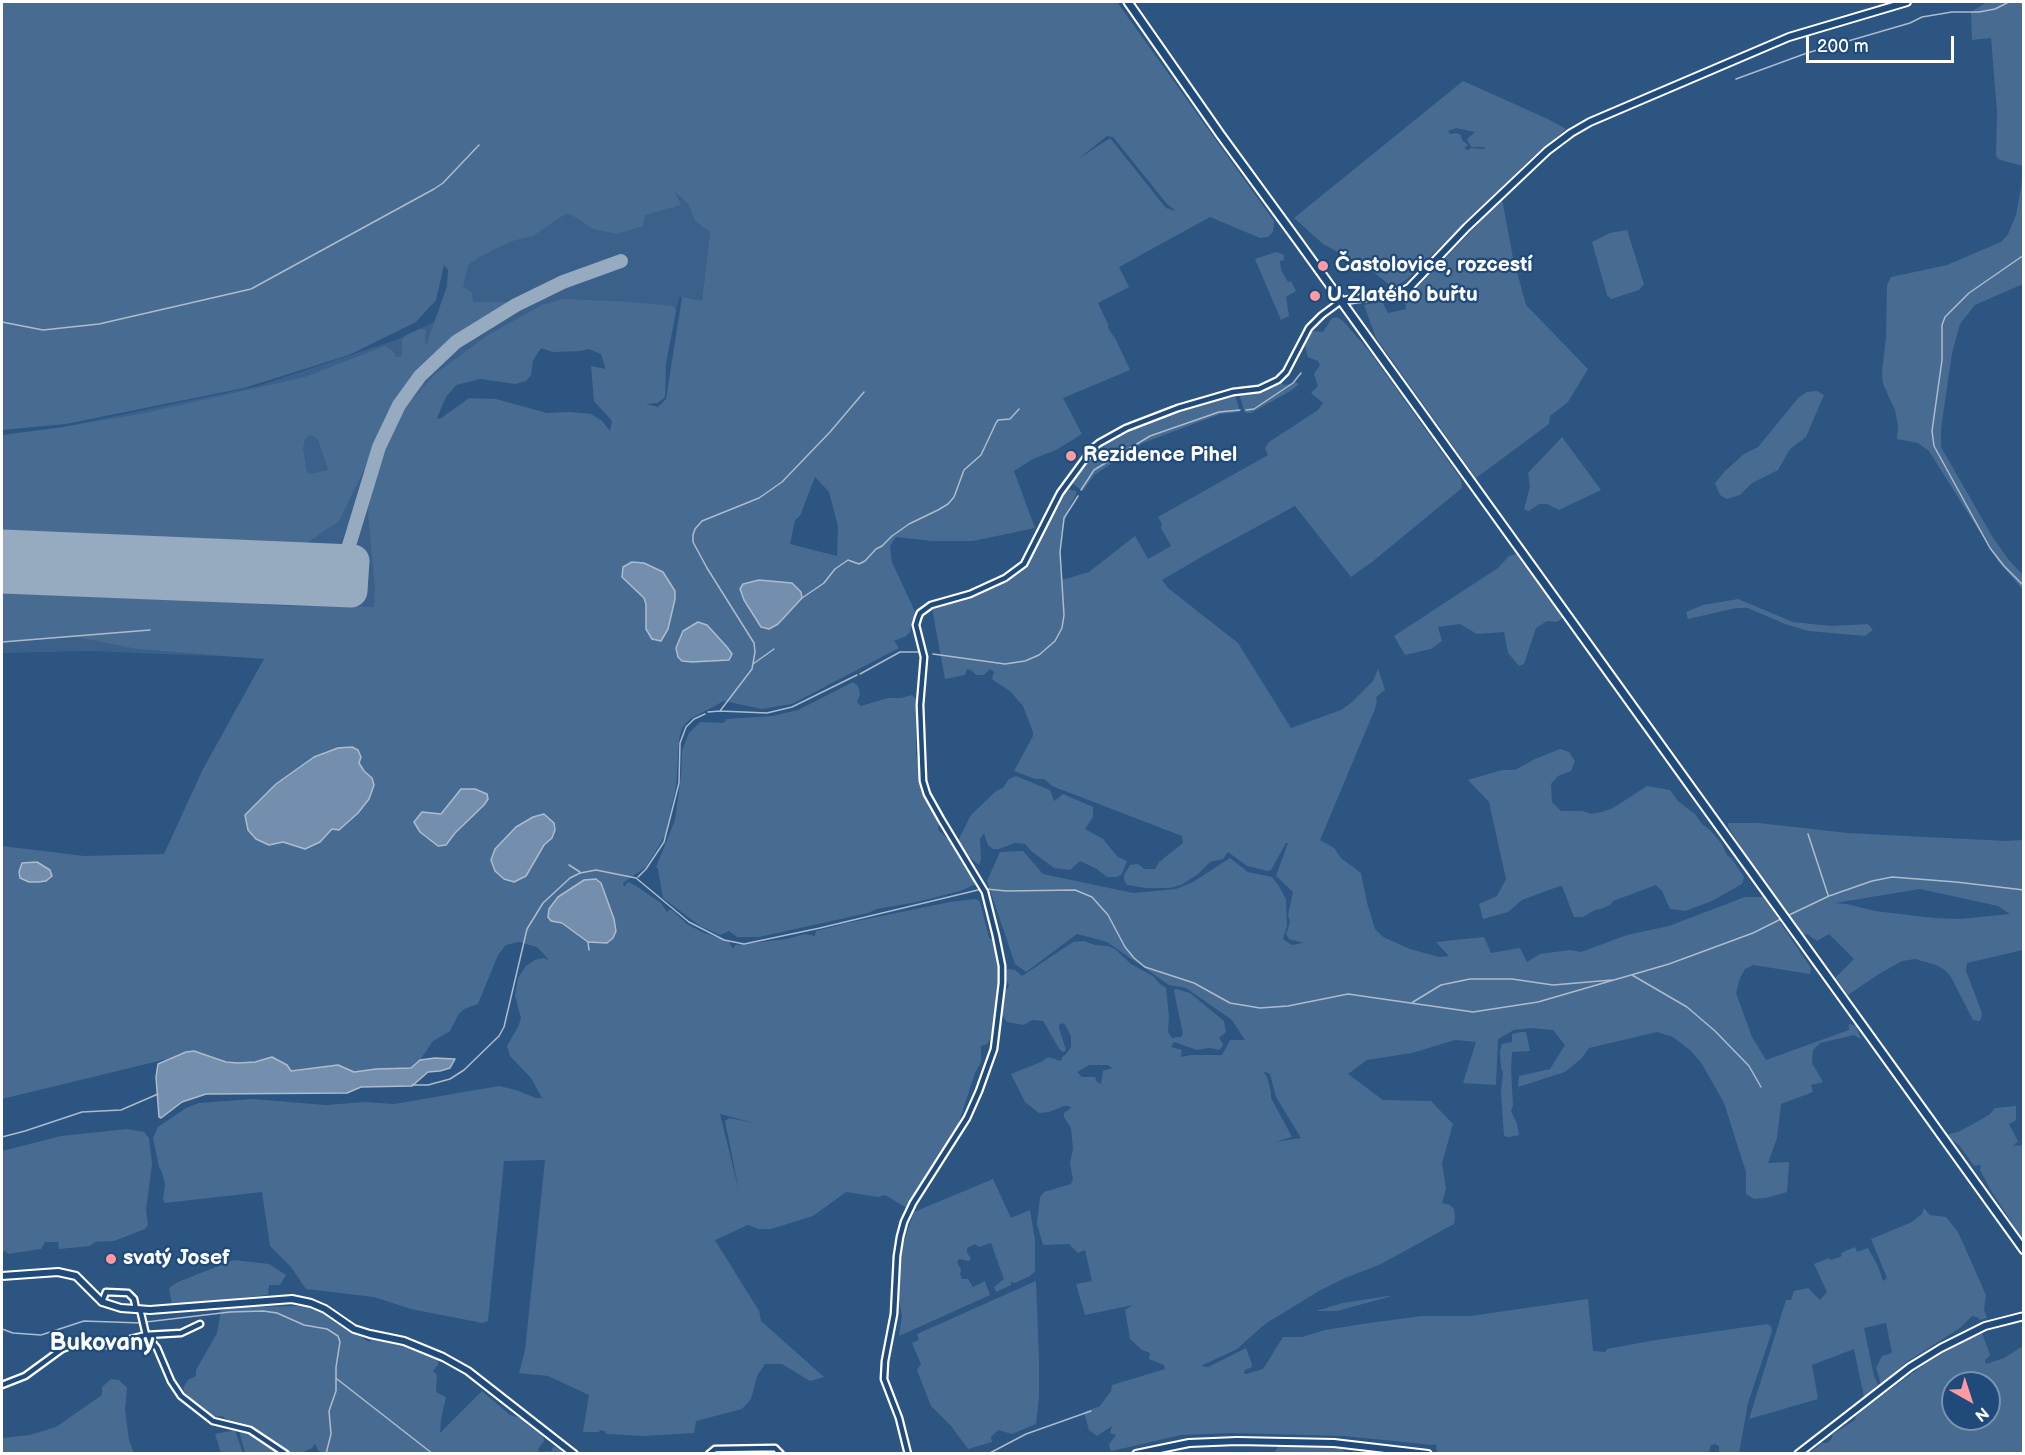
<!DOCTYPE html>
<meta charset="utf-8">
<style>
body{margin:0}
#map{position:relative;width:2025px;height:1455px;overflow:hidden;background:#2c5582;font-family:"Balsamiq Sans",sans-serif}
canvas{display:block}
.frame{position:absolute;inset:0;border:3px solid #fff;pointer-events:none}
.north{position:absolute;left:1941px;top:1371px;width:60px;height:60px;box-sizing:border-box;background:#1f4a7a;border:2px solid #7992af;border-radius:50%;rotate:141deg;font-size:16px;font-weight:700;line-height:24px;text-align:center;color:#fff}
.north::after{content:'';display:block;margin:auto;width:21px;height:27px;background:#ff9aa2;clip-path:polygon(50% 0,100% 100%,50% 72%,0 100%)}
.scale{position:absolute;left:1806px;top:36px;width:148px;height:27px;box-sizing:border-box;border:3px solid #fff;border-top:0;padding-left:8px;font-size:18px;line-height:21px;white-space:nowrap;color:#fff;-webkit-text-stroke:4px #1f4a7a;paint-order:stroke}
</style>
<div id="map">
<canvas width="2025" height="1455"></canvas>
<div class="frame"></div>
<div class="north">N</div>
<div class="scale">200 m</div>
</div>
<script>
const c = document.querySelector('canvas').getContext('2d');
c.lineJoin = 'round';
function fill(path, color) { c.fillStyle = color; c.fill(path, 'evenodd'); }
const poly = rows => new Path2D(rows.map(r => 'M' + r).join(''));
function stroke(path, color, width, dash) { c.strokeStyle = color; c.lineWidth = width; c.lineCap = dash ? 'butt' : 'round'; c.setLineDash(dash || []); c.stroke(path); }
function drawText(font, color, halo, rows, align = 'center') {
  c.font = font + ' "Balsamiq Sans",sans-serif'; c.lineWidth = 4.5; c.setLineDash([]); c.textBaseline = 'middle'; c.strokeStyle = halo; c.fillStyle = color; for (const [text, x, y, turn = 0] of rows) {
    c.save(); c.translate(x, y); c.rotate((+turn || 0) * Math.PI / 180); c.textAlign = isNaN(turn) ? turn : align; if (halo) c.strokeText(text, 0, 0); c.fillText(text, 0, 0); c.restore();
  }
}
fill(poly([
 [506,174,674,191,688,204,695,221,710,232,702,302,679,297,666,363,665,397,661,401,657,403,606,370,601,354,589,349,553,352,541,348,533,361,456,385,402,445,375,610,264,658,89,651,2,653,2,437,63,427,258,386,396,340,436,321]
]), '#3b618b');
fill(poly([
 [2,2,1117,2,1274,221,1273,232,1268,237,1260,238,1210,217,1119,267,1129,287,1098,303,1108,324,1108,328,1116,340,1130,370,1063,398,1082,434,1056,450,1033,459,1014,471,1035,528,973,541,932,541,896,537,890,546,892,562,917,616,913,619,910,632,906,636,894,641,899,648,792,704,762,709,724,701,690,719,682,728,679,740,676,787,665,836,646,867,623,883,624,887,628,882,636,886,661,903,667,912,669,910,672,910,687,924,702,932,729,942,733,949,735,945,786,939,805,934,815,936,816,931,847,923,950,902,976,899,980,902,989,938,992,939,999,962,1000,983,996,1013,994,1018,994,1032,987,1044,981,1046,981,1062,975,1073,957,1128,907,1208,885,1195,878,1197,846,1192,813,1216,771,1229,759,1229,748,1225,715,1240,754,1303,759,1310,761,1321,824,1377,810,1381,782,1364,765,1364,757,1376,751,1399,742,1409,696,1421,694,1433,644,1436,606,1434,605,1431,600,1430,599,1432,583,1432,589,1395,548,1376,519,1373,525,1350,545,1160,504,1161,488,1321,482,1323,411,1309,374,1297,306,1289,291,1267,270,1246,262,1192,165,1203,163,1199,165,1185,162,1172,159,1167,153,1138,158,1127,186,1108,199,1103,253,1099,326,1105,364,1102,394,1104,499,1086,516,1090,536,1098,542,1098,531,1078,510,1056,507,1046,518,1027,521,1018,515,996,518,978,526,966,535,960,543,958,549,960,537,947,519,942,506,945,498,955,478,1004,464,1009,458,1015,450,1031,433,1041,420,1060,411,1068,376,1069,354,1072,338,1065,291,1071,287,1065,272,1057,255,1062,238,1063,226,1062,205,1054,186,1052,167,1059,2,1099,2,846,84,856,164,854,203,769,264,659,137,649,77,637,2,641,2,593,220,601,286,606,374,607,375,589,368,512,369,490,367,474,406,406,435,374,488,335,542,305,564,299,631,302,673,306,676,311,666,363,665,397,657,403,646,404,658,407,666,399,682,297,702,301,710,232,695,221,688,204,675,192,681,205,645,215,643,226,617,234,593,229,572,215,565,214,533,236,512,241,481,256,468,265,463,287,472,292,473,302,507,302,511,310,501,319,459,345,421,377,394,408,339,521,305,544,224,542,2,532,2,435,63,427,140,414,305,377,385,346,393,351,396,357,400,357,402,355,402,339,408,334,420,329,426,330,425,344,427,343,447,286,448,270,444,265,436,300,416,322,349,355,244,388,66,424,2,430],
 [1107,136,1113,137,1167,204,1176,211,1166,208,1110,138,1078,159],
 [541,348,553,352,580,351,589,349,601,354,606,369,591,366,594,401,612,421,610,431,602,421,591,414,570,412,547,413,496,399,469,398,440,419,437,418,446,397,456,385,480,379,515,384,526,381,531,375,533,360],
 [310,435,318,439,328,470,311,474,307,472,303,449,305,439],
 [815,477,829,492,838,526,837,556,790,544,795,520,800,516],
 [720,1114,754,1123,729,1118,725,1121,739,1191],
 [1987,2,2023,2,2023,284,1975,305,1960,324,1952,353,1941,429,1941,447,1992,536,2008,559,2023,575,2023,590,1998,561,1929,451,1918,443,1897,439,1898,426,1895,410,1883,384,1882,372,1886,337,1887,285,1891,277,1947,265,2001,242,2008,234,2016,215,2021,188,2023,166,2000,160,1996,156,1997,111,1991,38,1972,40,1971,12],
 [1463,81,1548,119,1566,129,1532,158,1406,280,1394,287,1387,283,1371,270,1323,244,1294,218],
 [1456,128,1475,132,1467,139,1471,147,1484,147,1485,149,1471,148,1468,150,1464,148,1468,145,1462,140,1461,135,1456,133,1450,134,1448,131],
 [1502,199,1513,258,1526,305,1588,369,1568,402,1550,416,1549,424,1476,478,1376,338,1364,305,1380,302,1383,303,1388,313,1406,309,1404,297,1409,296],
 [1627,230,1644,284,1639,290,1611,299,1607,295,1592,242,1610,233],
 [1276,252,1284,255,1284,260,1280,261,1281,270,1288,282,1291,281,1296,291,1286,297,1289,316,1281,320,1255,259],
 [1337,317,1343,321,1370,352,1461,479,1462,488,1372,562,1351,577,1295,506,1203,556,1162,580,1168,588,1238,643,1291,728,1341,710,1352,702,1373,681,1378,669,1385,690,1376,697,1377,701,1375,709,1320,840,1334,848,1341,858,1361,873,1367,903,1375,929,1383,937,1410,949,1439,957,1449,956,1436,942,1484,937,1491,953,1520,948,1527,962,1540,954,1570,950,1581,952,1627,935,1669,926,1745,897,1763,897,1811,968,1810,974,1753,965,1745,969,1740,978,1736,993,1752,1037,1766,1060,1849,1030,1849,1024,1856,1026,1861,1039,1854,1035,1850,1036,1820,1043,1813,1050,1812,1063,1823,1082,1811,1085,1813,1092,1781,1104,1777,1138,1768,1163,1789,1162,1787,1192,1766,1198,1754,1199,1746,1194,1746,1172,1724,1103,1702,1064,1691,1051,1673,1037,1657,1032,1589,1048,1582,1058,1565,1072,1518,1087,1519,1076,1550,1069,1565,1045,1553,1030,1531,1028,1514,1030,1498,1039,1496,1085,1463,1083,1476,1042,1455,1040,1412,1053,1367,1060,1348,1074,1383,1100,1431,1101,1453,1124,1442,1163,1446,1189,1442,1203,1450,1205,1454,1209,1455,1218,1454,1224,1379,1265,1345,1278,1319,1291,1265,1324,1237,1349,1201,1366,1208,1367,1246,1348,1252,1364,1252,1367,1245,1370,1244,1373,1246,1374,1263,1369,1283,1337,1302,1337,1325,1330,1369,1323,1422,1316,1471,1316,1588,1299,1593,1351,1605,1352,1607,1349,1656,1340,1767,1324,1771,1326,1772,1331,1748,1403,1739,1453,1719,1453,1719,1446,1715,1444,1711,1445,1708,1454,1437,1454,1436,1444,1433,1445,1344,1436,1231,1433,1181,1435,1112,1451,1110,1450,1109,1444,1116,1435,1110,1433,1112,1426,1097,1436,1089,1430,1084,1412,1100,1406,1111,1391,1112,1385,1165,1369,1164,1365,1149,1359,1150,1353,1142,1350,1130,1339,1125,1310,1133,1305,1085,1315,1076,1284,1092,1281,1085,1250,1078,1253,1069,1244,1043,1245,1037,1224,1040,1197,1044,1192,1071,1184,1073,1179,1070,1163,1073,1149,1071,1128,1064,1117,1064,1113,1071,1108,1069,1106,1064,1106,1049,1112,1039,1113,1025,1102,1011,1074,1041,1062,1048,1057,1061,1061,1062,1057,1065,1055,1071,1047,1071,1036,1065,1025,1063,1023,1059,1025,1059,1028,1066,1050,1064,1052,1060,1050,1043,1021,1032,1020,1024,1025,1007,1022,1002,1015,1004,990,1008,988,1009,985,1005,978,1005,970,1008,969,1015,970,1022,976,1073,942,1084,941,1095,945,1108,946,1115,949,1131,964,1153,976,1159,983,1166,988,1169,1016,1168,1032,1172,1038,1181,1037,1183,1034,1175,996,1174,990,1176,989,1190,993,1224,1021,1226,1032,1219,1038,1223,1044,1222,1047,1219,1050,1210,1048,1197,1050,1174,1042,1171,1047,1182,1050,1181,1057,1191,1055,1222,1055,1230,1040,1245,1040,1232,1020,1186,988,1169,985,1107,942,1077,934,1026,972,1015,964,987,881,1000,852,1023,851,1043,874,1133,893,1176,889,1193,882,1230,858,1248,872,1272,877,1279,886,1286,899,1287,926,1283,939,1292,945,1303,943,1289,939,1286,934,1290,922,1288,915,1293,892,1276,876,1288,843,1286,843,1271,870,1268,871,1247,866,1228,852,1223,859,1210,862,1198,874,1181,885,1170,888,1146,888,1127,885,1124,880,1124,875,1130,865,1138,864,1144,869,1155,869,1159,862,1183,843,1182,836,1052,786,1044,779,1035,779,1014,771,1033,736,1033,732,1023,706,1010,691,993,680,992,678,994,672,990,669,984,675,976,675,971,670,967,669,965,675,945,679,932,608,976,594,1011,577,1024,567,1031,558,1062,493,1067,489,1076,491,1076,494,1067,512,1061,539,1060,566,1062,580,1089,572,1135,536,1148,559,1171,546,1161,528,1162,524,1158,517,1268,455,1265,448,1269,442,1318,410,1323,403,1311,393,1318,386,1314,374,1320,365,1318,361,1308,357,1305,346,1309,333,1313,331,1323,332,1332,318],
 [1089,1065,1108,1065,1112,1068,1103,1071,1101,1084,1097,1082,1095,1077,1082,1077,1077,1072],
 [1263,1071,1270,1074,1276,1097,1301,1138,1275,1142,1292,1137,1271,1098,1271,1092,1267,1077],
 [1295,382,1299,384,1292,390,1251,413,1245,413,1240,397,1242,394,1263,390,1276,383,1286,385],
 [1817,391,1824,395,1806,437,1790,449,1778,470,1752,483,1740,495,1727,499,1720,495,1715,483,1725,471,1744,454,1758,447,1799,397,1807,392],
 [1235,395,1240,412,1220,414,1143,443,1094,475,1083,491,1073,484,1075,476,1098,446,1122,433,1151,421],
 [1562,437,1601,490,1559,510,1547,504,1539,504,1529,511,1524,509,1530,487,1528,473],
 [1516,554,1563,618,1557,622,1547,621,1536,628,1524,664,1519,666,1508,653,1504,632,1477,634,1460,624,1438,627,1442,641,1431,649,1405,655,1394,636,1498,568,1509,556],
 [1738,599,1793,622,1831,626,1868,624,1873,630,1865,636,1808,631,1785,624,1748,608,1736,608,1688,619,1686,612,1703,605],
 [853,682,858,686,860,694,857,702,861,706,888,698,901,698,912,695,916,699,916,754,922,787,939,823,938,830,948,839,968,873,976,881,976,884,960,891,917,902,877,909,868,913,759,937,737,937,729,931,720,935,700,926,663,898,658,869,656,867,675,820,681,776,682,751,689,733,700,722,723,723,727,719,772,716,798,710],
 [1560,749,1569,752,1575,761,1571,771,1558,776,1551,784,1552,802,1561,811,1583,811,1591,814,1602,812,1613,808,1647,786,1670,790,1678,801,1695,814,1702,824,1710,830,1722,844,1727,855,1732,859,1744,877,1742,884,1712,901,1685,911,1670,909,1662,891,1656,885,1613,901,1610,905,1601,909,1595,910,1583,917,1574,917,1562,886,1560,886,1522,900,1508,912,1483,919,1479,904,1497,896,1506,879,1489,802,1468,780,1502,770,1515,770,1535,759],
 [1016,776,1050,790,1054,801,1063,794,1093,807,1093,817,1085,829,1103,839,1118,857,1127,861,1122,874,1117,877,1107,877,1097,869,1080,861,1070,870,1054,868,1031,851,1025,844,1015,843,999,849,993,849,988,845,984,833,980,839,981,859,979,865,965,853,958,844,959,839,971,815,996,791,1003,788,1009,779],
 [1728,823,1759,823,1847,833,2007,841,2023,840,2023,950,1967,963,1966,971,1982,1013,1981,1019,1979,1021,1973,1020,1951,977,1945,970,1936,965,1915,959,1902,961,1879,974,1848,995,1835,978,1854,959,1829,934,1817,941,1807,934,1803,936,1749,860,1728,826],
 [1920,889,1998,906,2010,914,1960,919,1934,918,1875,911,1847,904,1835,903],
 [1522,1032,1526,1032,1530,1051,1512,1052,1511,1069,1513,1105,1511,1111,1517,1124,1519,1135,1509,1137,1504,1136,1501,1092,1503,1072,1501,1068,1500,1052,1502,1044,1512,1042,1512,1034],
 [2016,1106,2016,1120,2009,1124,2018,1141,2013,1146,2023,1145,2023,1240,1990,1189,1980,1170,1981,1165,1974,1166,1959,1145,1947,1137,1949,1134,1958,1132,1975,1123,1990,1114,1995,1108],
 [127,1129,144,1132,149,1138,152,1164,146,1210,148,1225,145,1229,114,1241,95,1242,90,1246,59,1249,58,1242,45,1242,41,1249,8,1254,5,1251,2,1252,2,1151,61,1136],
 [993,1179,1011,1218,1030,1210,1035,1240,1035,1271,1030,1276,1015,1283,1011,1282,1011,1285,996,1292,994,1287,1004,1279,991,1243,979,1247,975,1244,967,1248,967,1253,971,1258,969,1261,959,1259,957,1262,961,1270,960,1274,962,1279,968,1279,973,1287,985,1281,990,1295,899,1336,902,1316,899,1300,901,1250,914,1212],
 [1924,1208,1930,1215,1946,1217,1958,1232,1986,1295,1984,1310,1987,1318,1980,1320,1977,1317,1972,1316,1960,1328,1908,1361,1881,1384,1876,1368,1882,1356,1892,1353,1886,1323,1864,1328,1874,1376,1878,1385,1864,1397,1854,1349,1812,1365,1818,1399,1749,1419,1786,1300,1791,1300,1794,1291,1808,1288,1820,1300,1827,1292,1814,1264,1829,1258,1831,1260,1842,1256,1841,1253,1855,1247,1857,1252,1868,1248,1878,1266,1883,1281,1887,1278,1871,1239,1910,1223,1922,1214],
 [234,1260,269,1264,286,1275,280,1285,269,1285,268,1295,172,1305,169,1288,178,1282],
 [1036,1281,1039,1359,1039,1397,1036,1424,1012,1434,998,1430,991,1437,992,1442,968,1449,951,1426,931,1406,917,1370,921,1364,912,1343,919,1340,917,1334],
 [1388,1296,1392,1296,1337,1311,1316,1311,1343,1303],
 [306,1306,322,1312,369,1342,373,1339,400,1344,438,1358,438,1365,433,1371,437,1375,436,1392,446,1397,441,1419,440,1433,482,1391,510,1415,521,1418,543,1434,544,1441,538,1449,540,1453,546,1451,551,1452,553,1447,556,1447,564,1453,320,1454,315,1444,311,1449,300,1453,292,1453,249,1426,231,1422,222,1416,212,1417,186,1396,183,1388,188,1380,196,1376,196,1370,217,1333,221,1310,245,1307],
 [1982,1333,1990,1355,1985,1360,1986,1364,2004,1358,2023,1346,2023,1453,1810,1453,1822,1443,1827,1443,1831,1440,1833,1434,1855,1420,1856,1416,1864,1409,1922,1366,1962,1342],
 [1953,1383,1989,1383,1989,1419,1953,1419],
 [111,1379,119,1380,127,1388,125,1410,129,1440,134,1453,2,1453,2,1438,30,1435,56,1427,102,1395,102,1387],
 [235,1430,243,1453,221,1453,215,1434],
 [243,1430,246,1431,280,1453,245,1453,239,1431],
 [1285,1445,1342,1448,1345,1453,1274,1453,1278,1447]
]), '#486b92');
const water = poly([
 [632,562,644,563,663,572,675,591,675,599,668,629,661,641,652,639,646,629,646,604,644,598,622,577,623,567,632,562],
 [759,580,792,583,801,592,802,598,778,624,769,629,761,627,744,600,740,589,743,584,759,580],
 [698,622,707,625,727,647,732,654,729,660,692,662,682,661,678,657,676,648,683,631,698,622],
 [352,747,358,750,361,757,359,763,364,771,372,778,374,785,369,799,358,813,339,830,332,829,320,842,305,849,283,842,269,845,256,839,248,830,245,815,276,784,314,757,338,748,352,747],
 [461,789,475,789,487,794,488,799,484,805,455,833,446,845,438,846,420,832,414,822,422,812,441,814,461,789],
 [544,814,554,823,555,830,552,838,544,845,526,876,514,882,504,879,495,871,491,860,495,849,516,827,533,817,544,814],
 [37,862,50,870,52,876,46,881,38,882,29,882,20,878,19,872,22,863,37,862],
 [596,879,601,883,614,919,616,931,613,938,607,943,588,942,562,923,551,921,548,917,549,909,558,897,584,880,596,879],
 [194,1051,226,1062,238,1063,255,1062,272,1057,287,1065,291,1071,338,1065,354,1072,376,1069,411,1068,420,1060,435,1058,455,1059,450,1068,440,1071,428,1072,412,1086,361,1087,347,1093,206,1094,182,1102,161,1118,159,1117,156,1077,158,1064,186,1052,194,1051]
]);
fill(water, '#748fad');
stroke(water, '#acbcce', 1.5);
stroke(poly([
 [2022,2,2024,6],
 [1736,79,1807,53,1910,23,1922,17,1952,12,1979,12,1995,9,2009,2],
 [2024,255,1969,293,1945,317,1942,325,1942,360,1932,431,1934,446,1990,548,2004,566,2024,586],
 [2,322,43,330,99,324,251,289,434,189,443,183,479,145],
 [1246,410,1254,409,1293,383,1301,373],
 [1081,490,1094,470,1150,436,1219,412,1240,410],
 [802,598,824,583,835,569,848,560,859,564,865,561,876,549,882,546,892,536,909,524,938,510,948,504,954,497,964,470,981,455,996,423,998,420,1010,419,1019,409],
 [2,642,150,630],
 [933,654,1005,664,1025,661,1039,655,1055,641,1062,628,1064,615,1060,552,1064,518,1078,496],
 [753,664,774,649],
 [860,674,900,652,918,652],
 [720,711,752,669,755,652,754,643,707,568,693,542,693,535,695,529,702,521,759,498,782,482,830,432,864,392],
 [708,712,720,711,767,713,792,707,857,675],
 [1808,834,1828,895],
 [569,865,580,872],
 [638,877,646,869,664,842,679,783,680,743,686,727,694,719,705,714],
 [986,889,1007,891,1075,890,1092,897,1108,915,1125,947,1134,958,1145,967,1194,983,1230,1003,1260,1008,1288,1006,1348,994,1473,1012,1538,1002,1669,964,1753,933,1783,918],
 [1787,916,1829,896,1872,881,1892,877,1956,882,2024,890],
 [588,942,589,950],
 [1632,975,1687,1007,1715,1031,1749,1066,1761,1087],
 [1413,1002,1441,985,1470,979,1512,979,1553,985,1612,980],
 [412,1085,428,1085,450,1079,464,1070,499,1036,504,1027,527,929,543,903,570,878,580,873,596,870,636,878,689,922,724,940,744,944,820,928,982,889],
 [2,1137,25,1131,82,1112,121,1110,158,1094],
 [146,1322,230,1312,263,1311,277,1313,304,1325,327,1329,338,1336,340,1342,336,1367,336,1391,329,1411,331,1434,326,1454],
 [2,1329,13,1333,41,1335,84,1321,141,1323],
 [337,1379,433,1454],
 [988,1454,1026,1434,1091,1411]
]), '#acbcce', 1.5);
stroke(poly([
 [340,575,379,447,399,405,420,376,456,342,516,305,563,282,621,261]
]), '#96aac0', 14);
stroke(poly([
 [2,546,353,561,351,591,2,577]
]), '#96aac0', 33);
const street = poly([
 [102,1302,106,1292,128,1293,134,1299,136,1309],
 [140,1309,146,1335,157,1348,171,1381,181,1396,213,1421,250,1430,286,1454],
 [2,1385,25,1376,62,1349,80,1342,107,1345,146,1335,181,1333,200,1324],
 [709,1454,715,1449,775,1448,781,1454],
 [908,1454,899,1418,884,1379,885,1361,894,1314,897,1256,900,1237,904,1222,913,1203,967,1118,979,1091,994,1049,1002,983,1002,966,996,936,985,892,941,819,927,794,923,781,920,705,924,657,916,625,918,618,920,613,931,605,970,594,1005,578,1024,564,1060,493,1093,448,1099,443,1126,428,1178,408,1233,392,1259,389,1278,380,1286,372,1309,328,1322,315,1341,301]
]);
const secondary = poly([
 [1341,301,1401,292,1409,288,1467,227,1547,151,1571,133,1590,122,1789,37,1907,2],
 [2,1276,58,1272,76,1276,102,1302,121,1308,150,1310,292,1299,311,1303,325,1309,354,1329,370,1334,404,1341,443,1357,468,1371,574,1454],
 [1136,1454,1189,1443,1237,1441,1334,1443,1428,1454],
 [1798,1454,1910,1367,1941,1348,1985,1326,2024,1316]
]);
const primary = poly([
 [1128,2,1220,134,1298,241,2024,1250]
]);
stroke(street, '#fff', 9);
stroke(secondary, '#fff', 10);
stroke(primary, '#fff', 11);
stroke(street, '#1f4a7a', 4.5);
stroke(secondary, '#1f4a7a', 6);
stroke(primary, '#1f4a7a', 7);
for (const [x, y, r, color] of [
 [1323,266,6,"#ff9aa2"],
 [1315,296,6,"#ff9aa2"],
 [1071,456,6,"#ff9aa2"],
 [111,1259,6,"#ff9aa2"]
]) { const dot = new Path2D(); dot.arc(x, y, r, 0, 2 * Math.PI); c.fillStyle = color; c.fill(dot); stroke(dot, '#1f4a7a', 2); }
drawText('bold 21px', '#fff', '#1f4a7a', [
 ["Častolovice, rozcestí",1335,266],
 ["U Zlatého buřtu",1327,296],
 ["Rezidence Pihel",1083,456],
 ["svatý Josef",123,1259]
], 'left');
drawText('bold 24px', '#fff', '#1f4a7a', [
 ["Bukovany",102,1344]
]);
</script>
